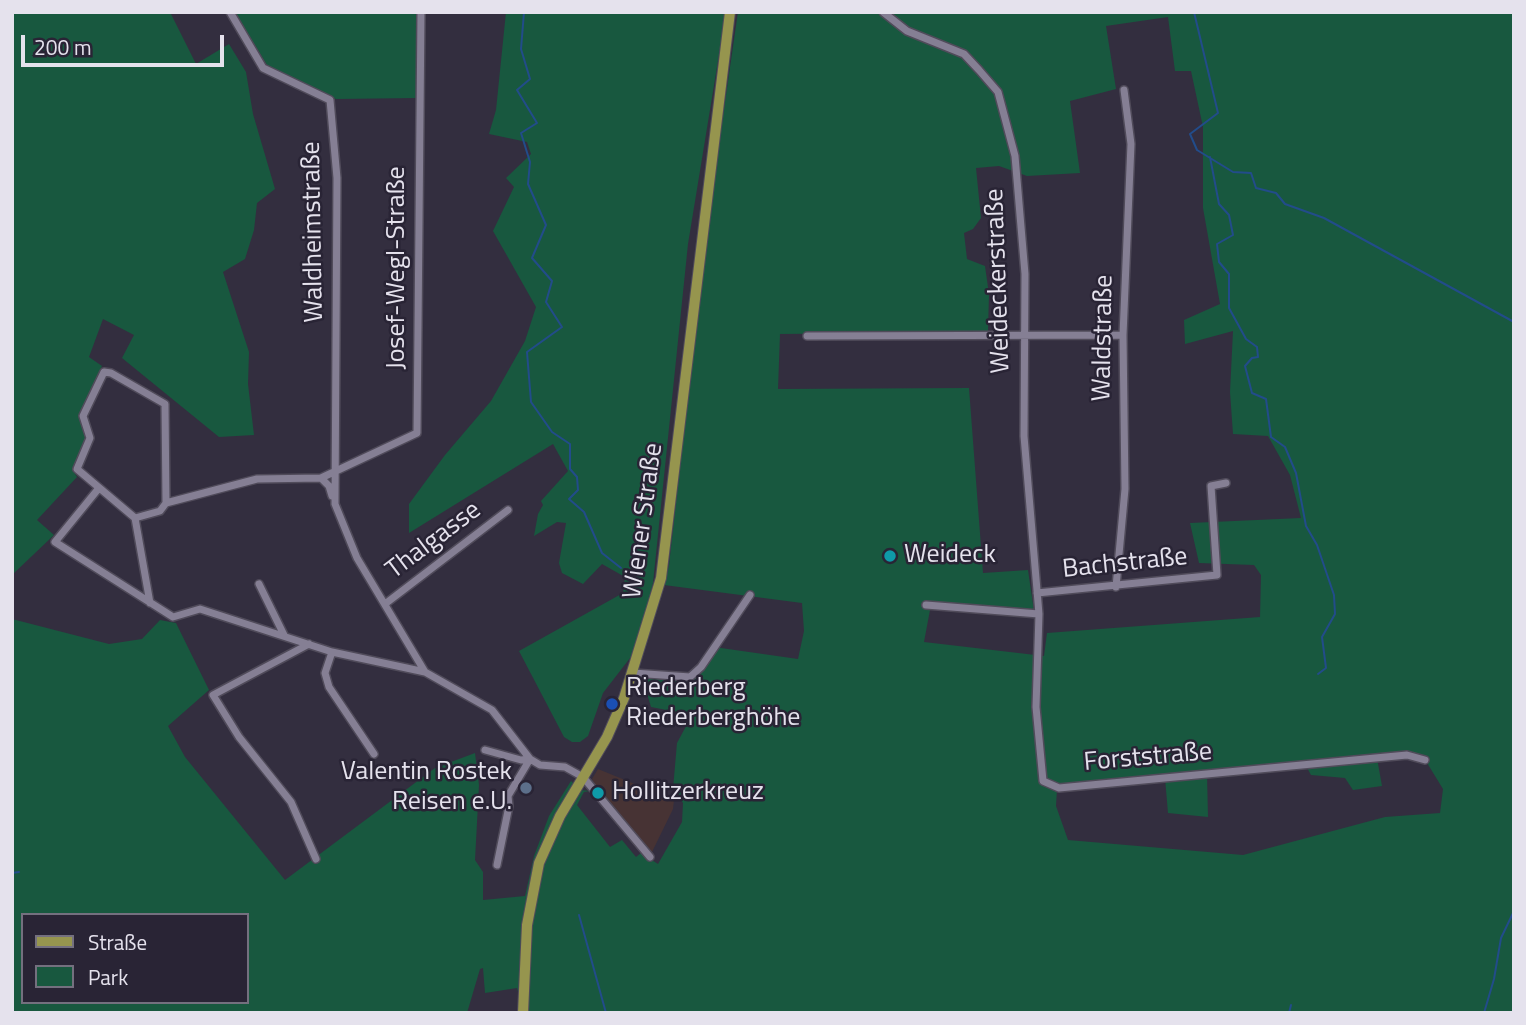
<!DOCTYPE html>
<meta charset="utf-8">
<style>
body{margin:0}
#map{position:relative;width:1526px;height:1025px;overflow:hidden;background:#332e3f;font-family:"Titillium Web",sans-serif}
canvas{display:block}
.frame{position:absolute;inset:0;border:14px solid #e5e2ed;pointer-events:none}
.legend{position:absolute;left:21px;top:913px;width:228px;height:91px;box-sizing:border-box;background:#292435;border:2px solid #74707f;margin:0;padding:9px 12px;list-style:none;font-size:21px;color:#e5e2ed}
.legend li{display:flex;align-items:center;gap:14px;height:35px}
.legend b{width:35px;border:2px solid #74707f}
.scale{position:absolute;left:21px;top:35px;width:203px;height:32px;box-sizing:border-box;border:4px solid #e5e2ed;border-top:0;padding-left:9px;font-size:21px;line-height:24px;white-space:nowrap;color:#e5e2ed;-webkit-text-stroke:5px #292435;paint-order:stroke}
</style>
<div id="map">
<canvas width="1526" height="1025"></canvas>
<div class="frame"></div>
<ul class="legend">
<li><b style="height:9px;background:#96954e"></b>Straße</li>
<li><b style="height:19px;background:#18583f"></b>Park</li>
</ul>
<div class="scale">200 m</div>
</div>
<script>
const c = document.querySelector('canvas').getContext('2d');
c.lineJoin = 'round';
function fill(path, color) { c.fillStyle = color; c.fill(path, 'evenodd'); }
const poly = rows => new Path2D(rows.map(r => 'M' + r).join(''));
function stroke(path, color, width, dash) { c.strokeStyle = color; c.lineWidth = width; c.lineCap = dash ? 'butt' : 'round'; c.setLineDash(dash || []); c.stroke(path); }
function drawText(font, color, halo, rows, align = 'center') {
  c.font = font + ' "Titillium Web",sans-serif'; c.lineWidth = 5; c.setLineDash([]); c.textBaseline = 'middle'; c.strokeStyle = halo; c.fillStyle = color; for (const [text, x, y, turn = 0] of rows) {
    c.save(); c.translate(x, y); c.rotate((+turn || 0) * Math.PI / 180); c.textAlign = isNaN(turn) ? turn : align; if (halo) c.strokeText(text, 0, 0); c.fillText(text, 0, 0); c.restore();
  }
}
fill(poly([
 [598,769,674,800,673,809,652,852,600,795,592,779]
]), '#473334');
fill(poly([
 [12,12,170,12,196,64,229,44,246,72,253,114,275,189,257,203,254,230,245,259,223,272,249,352,248,384,254,435,219,437,122,358,134,335,103,319,89,357,102,366,80,413,86,438,72,469,77,477,37,520,54,535,12,575],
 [235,12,417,12,417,98,336,99,267,65],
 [506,12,726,12,688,244,653,583,637,649,603,693,588,736,580,742,572,742,564,737,519,651,623,593,625,577,602,564,583,584,562,573,559,563,566,523,557,522,534,536,538,514,543,505,541,501,568,471,553,444,409,533,409,504,445,455,491,401,525,341,536,307,493,231,514,187,506,178,531,154,527,142,489,134,496,110],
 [738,12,1514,12,1514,1013,523,1013,517,988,485,993,483,968,480,969,467,1013,12,1013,12,619,109,644,142,639,160,620,176,623,209,690,168,726,185,757,285,880,435,768,475,753,479,785,475,860,483,872,483,900,525,896,534,856,549,816,571,781,581,790,590,791,584,792,577,805,610,847,622,840,636,857,641,853,658,864,682,822,683,803,673,789,677,743,692,715,651,707,642,677,686,679,714,647,798,659,804,631,802,603,664,585,669,565,706,233],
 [1168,17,1175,71,1191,71,1203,127,1203,208,1220,304,1184,320,1185,344,1233,331,1230,392,1233,434,1268,436,1290,475,1301,518,1190,523,1199,563,1254,565,1261,575,1260,617,1047,633,1044,656,924,642,930,610,1034,611,1028,570,983,573,969,388,778,389,780,334,988,332,989,294,985,266,967,259,964,233,973,229,981,218,976,168,999,166,1027,176,1080,173,1070,101,1116,89,1106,26],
 [1377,758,1424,758,1443,789,1440,813,1385,817,1243,855,1068,840,1056,806,1057,789,1165,778,1168,813,1208,817,1207,774,1305,764,1311,775,1345,778,1353,790,1382,786],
 [23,915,247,915,247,1002,23,1002]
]), '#18583f');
stroke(poly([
 [524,12,521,49,530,79,517,90,537,123,521,133,530,162,528,184,546,225,532,258,552,281,546,302,562,327,527,352,531,402,552,432,570,444,570,469,577,477,578,490,569,499,584,512,602,553,621,568],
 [1194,12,1218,113,1190,134,1197,150,1233,172,1251,173,1256,188,1276,193,1285,204,1324,218,1514,322],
 [1210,157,1219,204,1229,215,1233,235,1217,244,1219,262,1229,274,1229,308,1246,339,1257,347,1258,357,1252,358,1245,366,1252,393,1266,399,1271,437,1285,447,1296,473,1306,526,1317,545,1334,595,1335,614,1322,637,1326,668,1318,674],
 [12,873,19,872],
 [579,915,606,1013],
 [1289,1013,1291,1005],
 [1484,1013,1494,979,1501,938,1514,911]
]), '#224c8a', 2);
const minor = poly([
 [230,12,263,68,330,100,337,178,335,504,357,558,425,672,492,710,530,759,540,765,565,767,583,777,650,857],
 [883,12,907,31,964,54,979,70,998,92,1015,156,1025,274,1024,436,1039,614,1036,707,1043,781,1059,788,1407,755,1425,760],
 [807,336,1123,335],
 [321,478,329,486,332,496],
 [99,488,55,542,173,617,200,609,332,652,425,672],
 [135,518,160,511,166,503],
 [259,584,284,635],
 [1116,587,1125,489,1123,335,1131,144,1124,90],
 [1037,593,1217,575,1211,486,1226,483],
 [150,603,135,518,77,469,90,438,83,416,104,372,111,373,165,404,166,503,257,479,321,478,417,433,421,12],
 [385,604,508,510],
 [926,605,1039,614],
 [309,644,213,695,239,737,291,802,316,859],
 [332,652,325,673,329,687,374,754],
 [633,673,690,677,701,667,750,595],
 [485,750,521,760,530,759],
 [497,865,509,806,508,796,530,759]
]);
const major = poly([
 [523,1013,527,925,539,863,560,816,607,737,624,698,661,578,730,12]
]);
stroke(minor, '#504b5a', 10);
stroke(major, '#504b5a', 12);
stroke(minor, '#857f94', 7);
stroke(major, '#96954e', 10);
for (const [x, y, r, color] of [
 [890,556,7,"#0f9aa8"],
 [612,704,7,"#1a4fb4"],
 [526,788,7,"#5c6f8a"],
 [598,793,7,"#0f9aa8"]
]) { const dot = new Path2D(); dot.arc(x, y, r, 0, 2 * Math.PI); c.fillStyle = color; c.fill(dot); stroke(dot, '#292435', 2.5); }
drawText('26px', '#e5e2ed', '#292435', [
 ["Waldheimstraße",314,232,-91],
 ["Josef-Wegl-Straße",398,268,-90],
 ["Weideckerstraße",999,281,-92],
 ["Waldstraße",1104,338,-89],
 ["Wiener Straße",644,521,-82],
 ["Thalgasse",434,541,-37],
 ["Bachstraße",1125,564,-6],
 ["Forststraße",1148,758,-5]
]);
drawText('26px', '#e5e2ed', '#292435', [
 ["Weideck",904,556],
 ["Riederberg",626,689],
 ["Riederberghöhe",626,719],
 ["Valentin Rostek",512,773,"right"],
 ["Reisen e.U.",512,803,"right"],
 ["Hollitzerkreuz",612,793]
], 'left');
</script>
